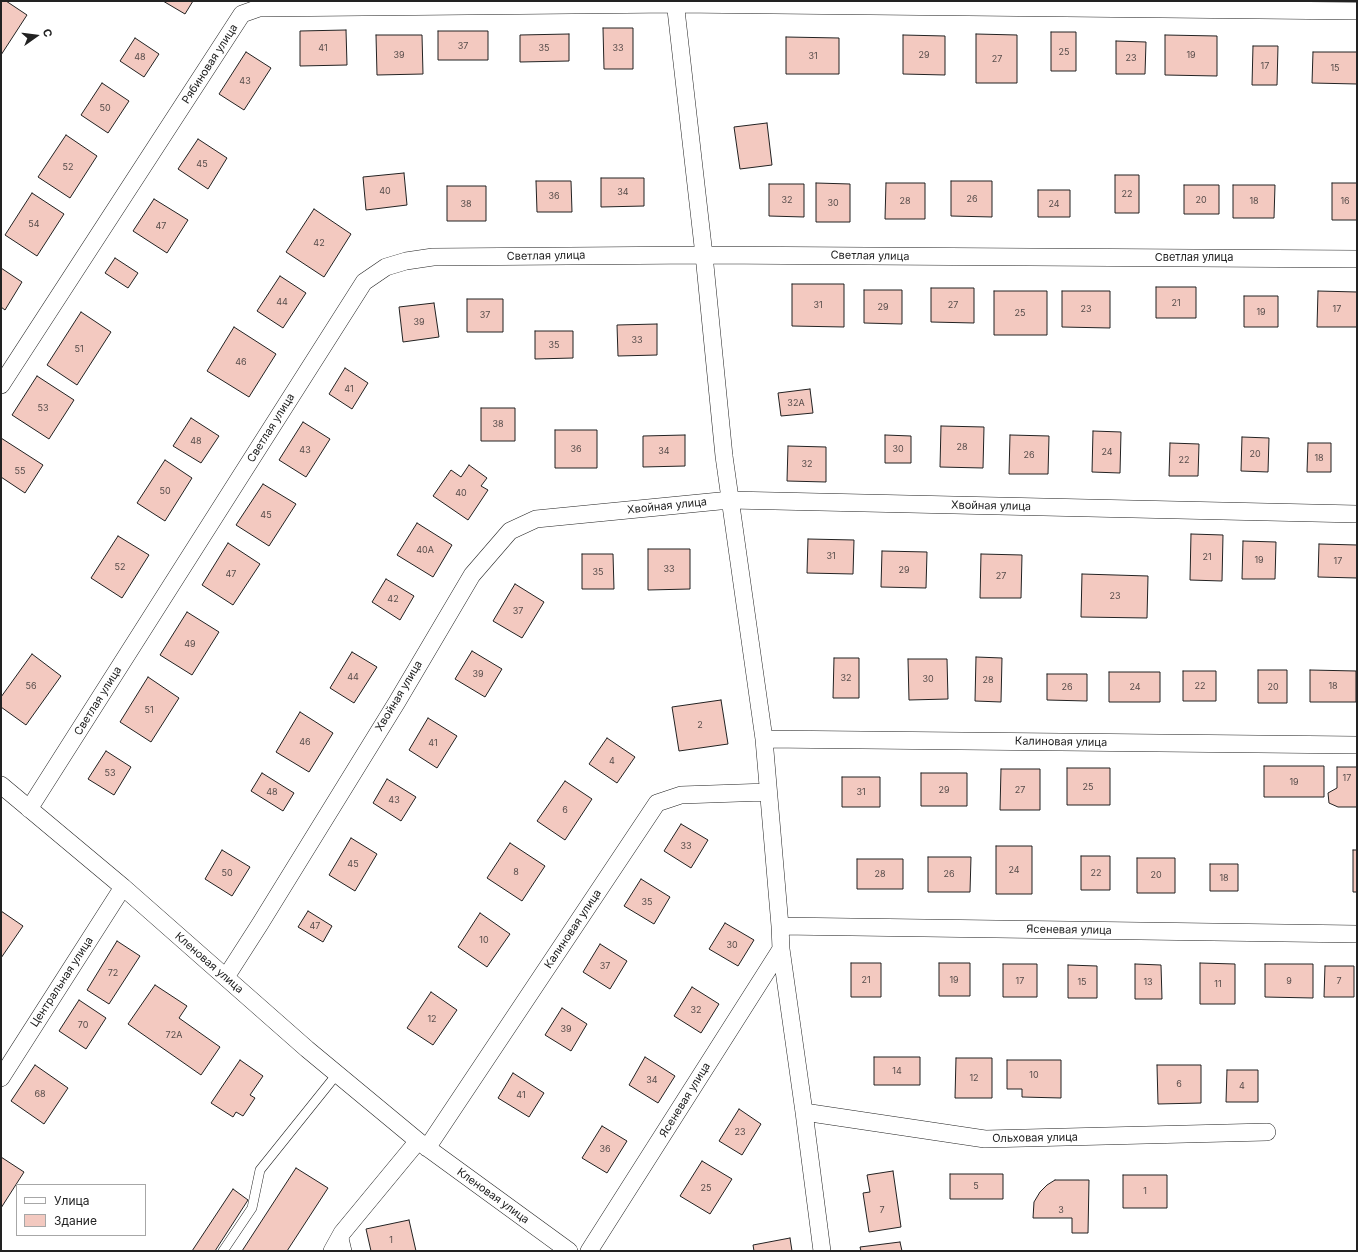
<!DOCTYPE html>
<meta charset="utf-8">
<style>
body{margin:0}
#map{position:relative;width:1358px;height:1252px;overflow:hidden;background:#fff;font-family:Inter,sans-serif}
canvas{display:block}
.frame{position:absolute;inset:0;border:2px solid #222;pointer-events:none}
.legend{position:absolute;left:16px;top:1184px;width:130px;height:52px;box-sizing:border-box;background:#fff;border:1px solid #a7a7a7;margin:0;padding:5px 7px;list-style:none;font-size:12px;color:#222}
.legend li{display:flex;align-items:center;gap:8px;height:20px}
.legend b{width:20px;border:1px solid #a7a7a7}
.north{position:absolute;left:16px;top:16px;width:40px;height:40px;-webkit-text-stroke:3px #fff;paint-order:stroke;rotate:76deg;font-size:11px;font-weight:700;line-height:16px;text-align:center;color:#222}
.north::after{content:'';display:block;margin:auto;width:14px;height:18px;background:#222;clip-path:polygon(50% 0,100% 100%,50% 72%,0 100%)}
</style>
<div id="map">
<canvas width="1358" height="1252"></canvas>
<div class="frame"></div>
<ul class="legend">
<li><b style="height:5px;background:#fff"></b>Улица</li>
<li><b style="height:11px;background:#f3c9c0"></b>Здание</li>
</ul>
<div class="north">С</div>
</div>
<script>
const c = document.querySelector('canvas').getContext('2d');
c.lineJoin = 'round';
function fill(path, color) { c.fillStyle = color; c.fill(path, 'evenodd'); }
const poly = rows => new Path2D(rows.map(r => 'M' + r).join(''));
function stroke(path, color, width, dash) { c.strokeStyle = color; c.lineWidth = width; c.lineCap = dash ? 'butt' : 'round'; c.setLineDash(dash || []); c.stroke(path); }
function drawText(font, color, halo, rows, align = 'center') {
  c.font = font + ' Inter,sans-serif'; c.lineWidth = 3; c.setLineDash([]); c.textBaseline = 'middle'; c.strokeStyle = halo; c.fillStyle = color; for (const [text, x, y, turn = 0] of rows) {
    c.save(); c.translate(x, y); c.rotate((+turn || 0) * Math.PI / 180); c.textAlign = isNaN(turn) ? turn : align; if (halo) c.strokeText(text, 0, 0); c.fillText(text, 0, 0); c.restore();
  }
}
const building = poly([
 [1,1,6,1,27,15,1,55,1,1],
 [163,1,193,1,185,14,163,1],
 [603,28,633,28,633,69,604,69,603,28],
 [346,30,347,65,300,66,300,31,346,30],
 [438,31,488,31,488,60,438,60,438,31],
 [1051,32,1076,32,1076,71,1051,71,1051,32],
 [569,34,569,61,520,62,520,35,569,34],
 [976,34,1017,35,1017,83,976,83,976,34],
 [376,35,422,35,423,74,377,75,376,35],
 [903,35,945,36,945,75,903,74,903,35],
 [1165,35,1217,36,1217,76,1165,75,1165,35],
 [786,37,839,38,839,74,786,74,786,37],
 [135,38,159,54,144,77,120,61,135,38],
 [1116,41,1146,42,1145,74,1116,74,1116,41],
 [1253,46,1278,46,1277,85,1252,85,1253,46],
 [246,52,271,68,244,110,219,94,246,52],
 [1313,52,1357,52,1357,84,1312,83,1313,52],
 [102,83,129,101,108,133,81,115,102,83],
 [767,123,772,165,740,169,734,127,767,123],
 [66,135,97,156,70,198,38,177,66,135],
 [198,139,227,158,208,189,178,169,198,139],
 [404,173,407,205,366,210,363,177,404,173],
 [1115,175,1139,175,1139,213,1115,213,1115,175],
 [601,178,644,178,644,206,601,207,601,178],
 [536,181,571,181,572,212,537,212,536,181],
 [951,181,992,181,992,217,951,216,951,181],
 [816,183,850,184,850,222,816,222,816,183],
 [886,183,925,183,925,219,885,219,886,183],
 [1332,183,1357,183,1357,220,1332,220,1332,183],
 [769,184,804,184,804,217,769,216,769,184],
 [1184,185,1219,185,1219,214,1184,214,1184,185],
 [1233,185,1275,185,1274,218,1233,218,1233,185],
 [447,186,486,186,486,221,447,221,447,186],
 [1038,190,1070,190,1070,217,1038,217,1038,190],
 [32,193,64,214,37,256,5,235,32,193],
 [154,199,188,220,167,253,133,231,154,199],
 [314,209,351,234,324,277,286,252,314,209],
 [115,258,138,273,128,288,105,273,115,258],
 [1,268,22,282,5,310,1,307,1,268],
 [280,276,306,293,283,328,257,311,280,276],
 [792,284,844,284,844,327,792,326,792,284],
 [1156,287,1196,287,1196,318,1156,318,1156,287],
 [931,288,974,288,974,323,931,322,931,288],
 [864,290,902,290,902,324,864,323,864,290],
 [994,291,1047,291,1047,335,994,335,994,291],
 [1062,291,1110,291,1110,328,1062,327,1062,291],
 [1318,291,1357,292,1357,327,1317,327,1318,291],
 [1244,296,1278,296,1278,327,1244,327,1244,296],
 [467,299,503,299,503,332,467,332,467,299],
 [434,303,439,337,403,342,399,307,434,303],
 [81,312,111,332,77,385,47,365,81,312],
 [657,324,657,355,618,356,617,325,657,324],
 [234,327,276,354,249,397,207,371,234,327],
 [535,331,573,331,573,358,535,359,535,331],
 [345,368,368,383,352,409,329,394,345,368],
 [37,376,74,400,49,439,12,415,37,376],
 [810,389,813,413,781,416,778,393,810,389],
 [481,408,515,408,515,441,481,441,481,408],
 [191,418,219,436,201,463,173,446,191,418],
 [303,422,330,439,306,477,279,460,303,422],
 [941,426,984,427,983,468,940,467,941,426],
 [555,430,597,430,597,468,555,468,555,430],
 [1093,431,1121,432,1120,473,1092,472,1093,431],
 [685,435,685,466,643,467,643,436,685,435],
 [885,435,911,436,911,463,885,463,885,435],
 [1010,435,1049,436,1048,474,1009,474,1010,435],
 [1242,437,1269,438,1268,472,1241,471,1242,437],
 [1,438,43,465,25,493,1,477,1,438],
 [1170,443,1199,444,1198,476,1169,476,1170,443],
 [1308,443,1331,443,1331,472,1307,472,1308,443],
 [788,446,826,447,826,482,787,481,788,446],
 [165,460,192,478,165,521,137,503,165,460],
 [469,465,487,478,481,486,488,490,468,520,433,496,451,470,461,477,469,465],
 [263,484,296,504,269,546,236,525,263,484],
 [417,523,452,545,433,577,397,555,417,523],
 [1191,534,1223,535,1222,581,1190,580,1191,534],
 [118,536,149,555,122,598,91,578,118,536],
 [808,539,854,540,853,574,807,573,808,539],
 [1243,541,1276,542,1275,579,1242,579,1243,541],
 [228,543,260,564,233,605,202,585,228,543],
 [1319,544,1357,545,1357,578,1318,577,1319,544],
 [648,549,690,549,690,589,648,590,648,549],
 [882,551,927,552,926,588,881,587,882,551],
 [582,554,613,554,614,589,582,589,582,554],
 [981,554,1022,555,1021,598,980,598,981,554],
 [1082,574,1148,576,1147,618,1081,617,1082,574],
 [386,579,414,596,400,620,372,602,386,579],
 [515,584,544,602,522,638,493,621,515,584],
 [187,612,219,632,192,675,160,655,187,612],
 [472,651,502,669,485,697,455,679,472,651],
 [352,652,377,667,354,703,330,688,352,652],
 [32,654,61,676,26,725,1,707,1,697,32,654],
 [976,657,1002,658,1001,702,975,701,976,657],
 [834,658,859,658,859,698,833,698,834,658],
 [908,659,947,659,948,699,909,700,908,659],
 [1258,670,1287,670,1287,703,1258,703,1258,670],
 [1310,670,1356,671,1356,702,1310,702,1310,670],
 [1183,671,1216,671,1216,701,1183,701,1183,671],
 [1109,672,1160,672,1160,702,1109,702,1109,672],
 [1047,674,1087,674,1087,701,1047,700,1047,674],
 [148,677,179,698,151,742,120,722,148,677],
 [721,700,728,744,679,751,672,707,721,700],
 [300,712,333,733,309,772,276,752,300,712],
 [428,718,457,736,437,768,409,750,428,718],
 [607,738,635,757,617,783,589,764,607,738],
 [106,751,131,767,114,795,88,779,106,751],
 [1264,766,1324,766,1324,797,1264,797,1264,766],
 [1337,767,1357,767,1357,807,1338,807,1329,803,1328,793,1337,788,1337,767],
 [1067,768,1110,768,1110,805,1067,805,1067,768],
 [1001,769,1040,769,1040,810,1000,810,1001,769],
 [262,773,294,793,283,811,251,791,262,773],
 [921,773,967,773,967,806,921,806,921,773],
 [842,777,880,777,880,807,842,807,842,777],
 [387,779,416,797,401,821,373,803,387,779],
 [565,781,592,799,565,840,537,821,565,781],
 [681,824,708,840,691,868,664,851,681,824],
 [351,838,377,854,355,891,329,875,351,838],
 [510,843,545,866,522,901,487,878,510,843],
 [996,846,1032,846,1032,894,996,894,996,846],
 [222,850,250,867,232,896,205,879,222,850],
 [1353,850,1357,850,1357,892,1353,892,1353,850],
 [1081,856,1110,856,1110,890,1081,890,1081,856],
 [928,857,971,857,970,892,928,892,928,857],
 [1137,858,1175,858,1175,893,1137,893,1137,858],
 [857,859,903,859,903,889,857,889,857,859],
 [1210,864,1238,864,1238,891,1210,891,1210,864],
 [641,879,670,897,654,924,624,906,641,879],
 [1,911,23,926,1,958,1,911],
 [308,911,332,926,323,942,298,927,308,911],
 [480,913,510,934,487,967,458,947,480,913],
 [725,923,754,940,738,966,709,949,725,923],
 [117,941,140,956,109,1004,87,990,117,941],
 [600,944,627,961,610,989,583,972,600,944],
 [851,963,881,963,881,997,851,997,851,963],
 [939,963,970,963,970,996,939,996,939,963],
 [1200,963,1235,964,1235,1004,1200,1004,1200,963],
 [1003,964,1037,964,1037,997,1003,997,1003,964],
 [1135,964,1161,965,1162,999,1135,999,1135,964],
 [1265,964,1313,964,1313,998,1265,997,1265,964],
 [1068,965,1097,966,1097,998,1068,998,1068,965],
 [1325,966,1354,966,1354,997,1324,997,1325,966],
 [155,985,187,1006,179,1018,220,1047,201,1075,128,1024,155,985],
 [692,987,719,1004,701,1033,674,1016,692,987],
 [431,992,457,1010,433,1045,407,1028,431,992],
 [79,1000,106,1018,86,1049,59,1031,79,1000],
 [562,1008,587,1024,571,1051,545,1035,562,1008],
 [645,1057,675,1076,658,1103,629,1085,645,1057],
 [874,1057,920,1057,920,1085,874,1085,874,1057],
 [956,1058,992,1058,992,1098,955,1098,956,1058],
 [240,1060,263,1076,250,1095,255,1098,243,1116,236,1112,233,1117,211,1103,240,1060],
 [1007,1060,1061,1060,1061,1098,1022,1097,1022,1089,1007,1089,1007,1060],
 [35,1065,68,1088,44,1124,11,1101,35,1065],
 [1157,1065,1201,1065,1201,1103,1158,1104,1157,1065],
 [1227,1070,1258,1070,1258,1102,1226,1102,1227,1070],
 [513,1073,544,1093,529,1117,498,1098,513,1073],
 [739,1109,761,1124,742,1155,719,1141,739,1109],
 [602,1126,627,1141,607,1173,582,1158,602,1126],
 [1,1157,24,1172,1,1208,1,1157],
 [702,1161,732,1179,710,1214,680,1196,702,1161],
 [296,1168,328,1188,287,1251,242,1251,296,1168],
 [893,1171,901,1227,869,1232,863,1193,870,1192,867,1175,893,1171],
 [950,1174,1003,1174,1003,1199,950,1199,950,1174],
 [1123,1175,1167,1175,1167,1208,1123,1208,1123,1175],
 [1055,1180,1089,1180,1088,1233,1072,1233,1072,1218,1033,1218,1034,1202,1040,1192,1047,1185,1055,1180],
 [233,1189,248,1200,215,1251,192,1251,233,1189],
 [409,1220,416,1251,371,1251,366,1229,409,1220],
 [790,1238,792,1251,754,1251,753,1245,790,1238],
 [900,1242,902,1251,861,1251,860,1247,900,1242]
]);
fill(building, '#f3c9c0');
stroke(building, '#222', 1);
const lane = poly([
 [343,1234,347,1251],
 [223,1251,252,1208,260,1170,337,1074]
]);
const street = poly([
 [675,1,704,255,724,456,764,739,780,926,781,949,804,1112,822,1251],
 [1,385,242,14,259,8,676,4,1357,11],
 [764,739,1357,745],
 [1,785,123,887,307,1049,418,1141,569,1251],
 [29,809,364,282,386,267,406,261,433,257,704,255,1357,259],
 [780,926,1357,934],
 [226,977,260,924,397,702,472,575,510,531,536,519,730,500,1357,514],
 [1,1078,123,887],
 [804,1112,985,1139,1267,1132],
 [427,1148,657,803,681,795,768,792],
 [332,1251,342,1233,418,1141],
 [589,1251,781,949]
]);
stroke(lane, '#222', 10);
stroke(street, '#222', 18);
stroke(lane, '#fff', 9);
stroke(street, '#fff', 17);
drawText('9px', '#564c4a', null, [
 ["37",463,46],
 ["41",323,48],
 ["35",544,48],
 ["33",618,48],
 ["25",1064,52],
 ["39",399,55],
 ["29",924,55],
 ["19",1191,55],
 ["31",813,56],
 ["48",140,57],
 ["23",1131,58],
 ["27",997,59],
 ["17",1265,66],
 ["15",1335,68],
 ["43",245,81],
 ["50",105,108],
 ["45",202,164],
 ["52",68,167],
 ["40",385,191],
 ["34",623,192],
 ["22",1127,194],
 ["36",554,196],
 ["26",972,199],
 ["32",787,200],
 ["20",1201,200],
 ["28",905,201],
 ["18",1254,201],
 ["16",1345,201],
 ["30",833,203],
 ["38",466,204],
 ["24",1054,204],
 ["54",34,224],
 ["47",161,226],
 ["42",319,243],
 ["44",282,302],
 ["21",1176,303],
 ["31",818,305],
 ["27",953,305],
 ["29",883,307],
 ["23",1086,309],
 ["17",1337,309],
 ["19",1261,312],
 ["25",1020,313],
 ["37",485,315],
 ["39",419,322],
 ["33",637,340],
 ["35",554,345],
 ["51",79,349],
 ["46",241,362],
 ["41",349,389],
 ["32A",796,403],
 ["53",43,408],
 ["38",498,424],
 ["48",196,441],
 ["28",962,447],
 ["36",576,449],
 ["30",898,449],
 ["43",305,450],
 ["34",664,451],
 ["24",1107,452],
 ["20",1255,454],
 ["26",1029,455],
 ["18",1319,458],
 ["22",1184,460],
 ["32",807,464],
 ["55",20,471],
 ["50",165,491],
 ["40",461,493],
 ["45",266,515],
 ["40А",425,550],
 ["31",831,556],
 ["21",1207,557],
 ["19",1259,560],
 ["17",1338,561],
 ["52",120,567],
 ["33",669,569],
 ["29",904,570],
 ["35",598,572],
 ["47",231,574],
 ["27",1001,576],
 ["23",1115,596],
 ["42",393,599],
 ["37",518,611],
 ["49",190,644],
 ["39",478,674],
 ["44",353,677],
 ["32",846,678],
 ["30",928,679],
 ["28",988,680],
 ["56",31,686],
 ["22",1200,686],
 ["18",1333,686],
 ["26",1067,687],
 ["24",1135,687],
 ["20",1273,687],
 ["51",149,710],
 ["2",700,725],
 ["46",305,742],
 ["41",433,743],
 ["4",612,761],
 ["53",110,773],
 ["17",1347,778],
 ["19",1294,782],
 ["25",1088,787],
 ["29",944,790],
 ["27",1020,790],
 ["48",272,792],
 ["31",861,792],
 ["43",394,800],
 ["6",565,810],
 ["33",686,846],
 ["45",353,864],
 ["24",1014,870],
 ["8",516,872],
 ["50",227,873],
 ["22",1096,873],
 ["28",880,874],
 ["26",949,874],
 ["20",1156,875],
 ["18",1224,878],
 ["35",647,902],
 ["47",315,926],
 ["10",484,940],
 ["30",732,945],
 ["37",605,966],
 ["72",113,973],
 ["21",866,980],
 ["19",954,980],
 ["17",1020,981],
 ["9",1289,981],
 ["7",1339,981],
 ["15",1082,982],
 ["13",1148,982],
 ["11",1218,984],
 ["32",696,1010],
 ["12",432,1019],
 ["70",83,1025],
 ["39",566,1029],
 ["72А",174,1035],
 ["14",897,1071],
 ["10",1034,1075],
 ["12",974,1078],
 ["34",652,1080],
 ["6",1179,1084],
 ["4",1242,1086],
 ["68",40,1094],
 ["41",521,1095],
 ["23",740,1132],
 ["36",605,1149],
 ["5",976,1186],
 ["25",706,1188],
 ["1",1145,1191],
 ["7",882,1210],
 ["3",1061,1210],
 ["1",391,1240]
]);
drawText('11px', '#222', '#fff', [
 ["Рябиновая улица",210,64,-57],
 ["Светлая улица",546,256,-1],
 ["Светлая улица",870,256,1],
 ["Светлая улица",1194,258],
 ["Светлая улица",271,428,-58],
 ["Хвойная улица",667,506,-6],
 ["Хвойная улица",991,506,1],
 ["Хвойная улица",399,696,-59],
 ["Светлая улица",98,701,-58],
 ["Калиновая улица",1061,742,1],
 ["Калиновая улица",573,929,-56],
 ["Ясеневая улица",1069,930,1],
 ["Кленовая улица",209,963,41],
 ["Центральная улица",62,982,-57],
 ["Ясеневая улица",685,1100,-58],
 ["Ольховая улица",1035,1138,-1],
 ["Кленовая улица",493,1196,36]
]);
</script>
